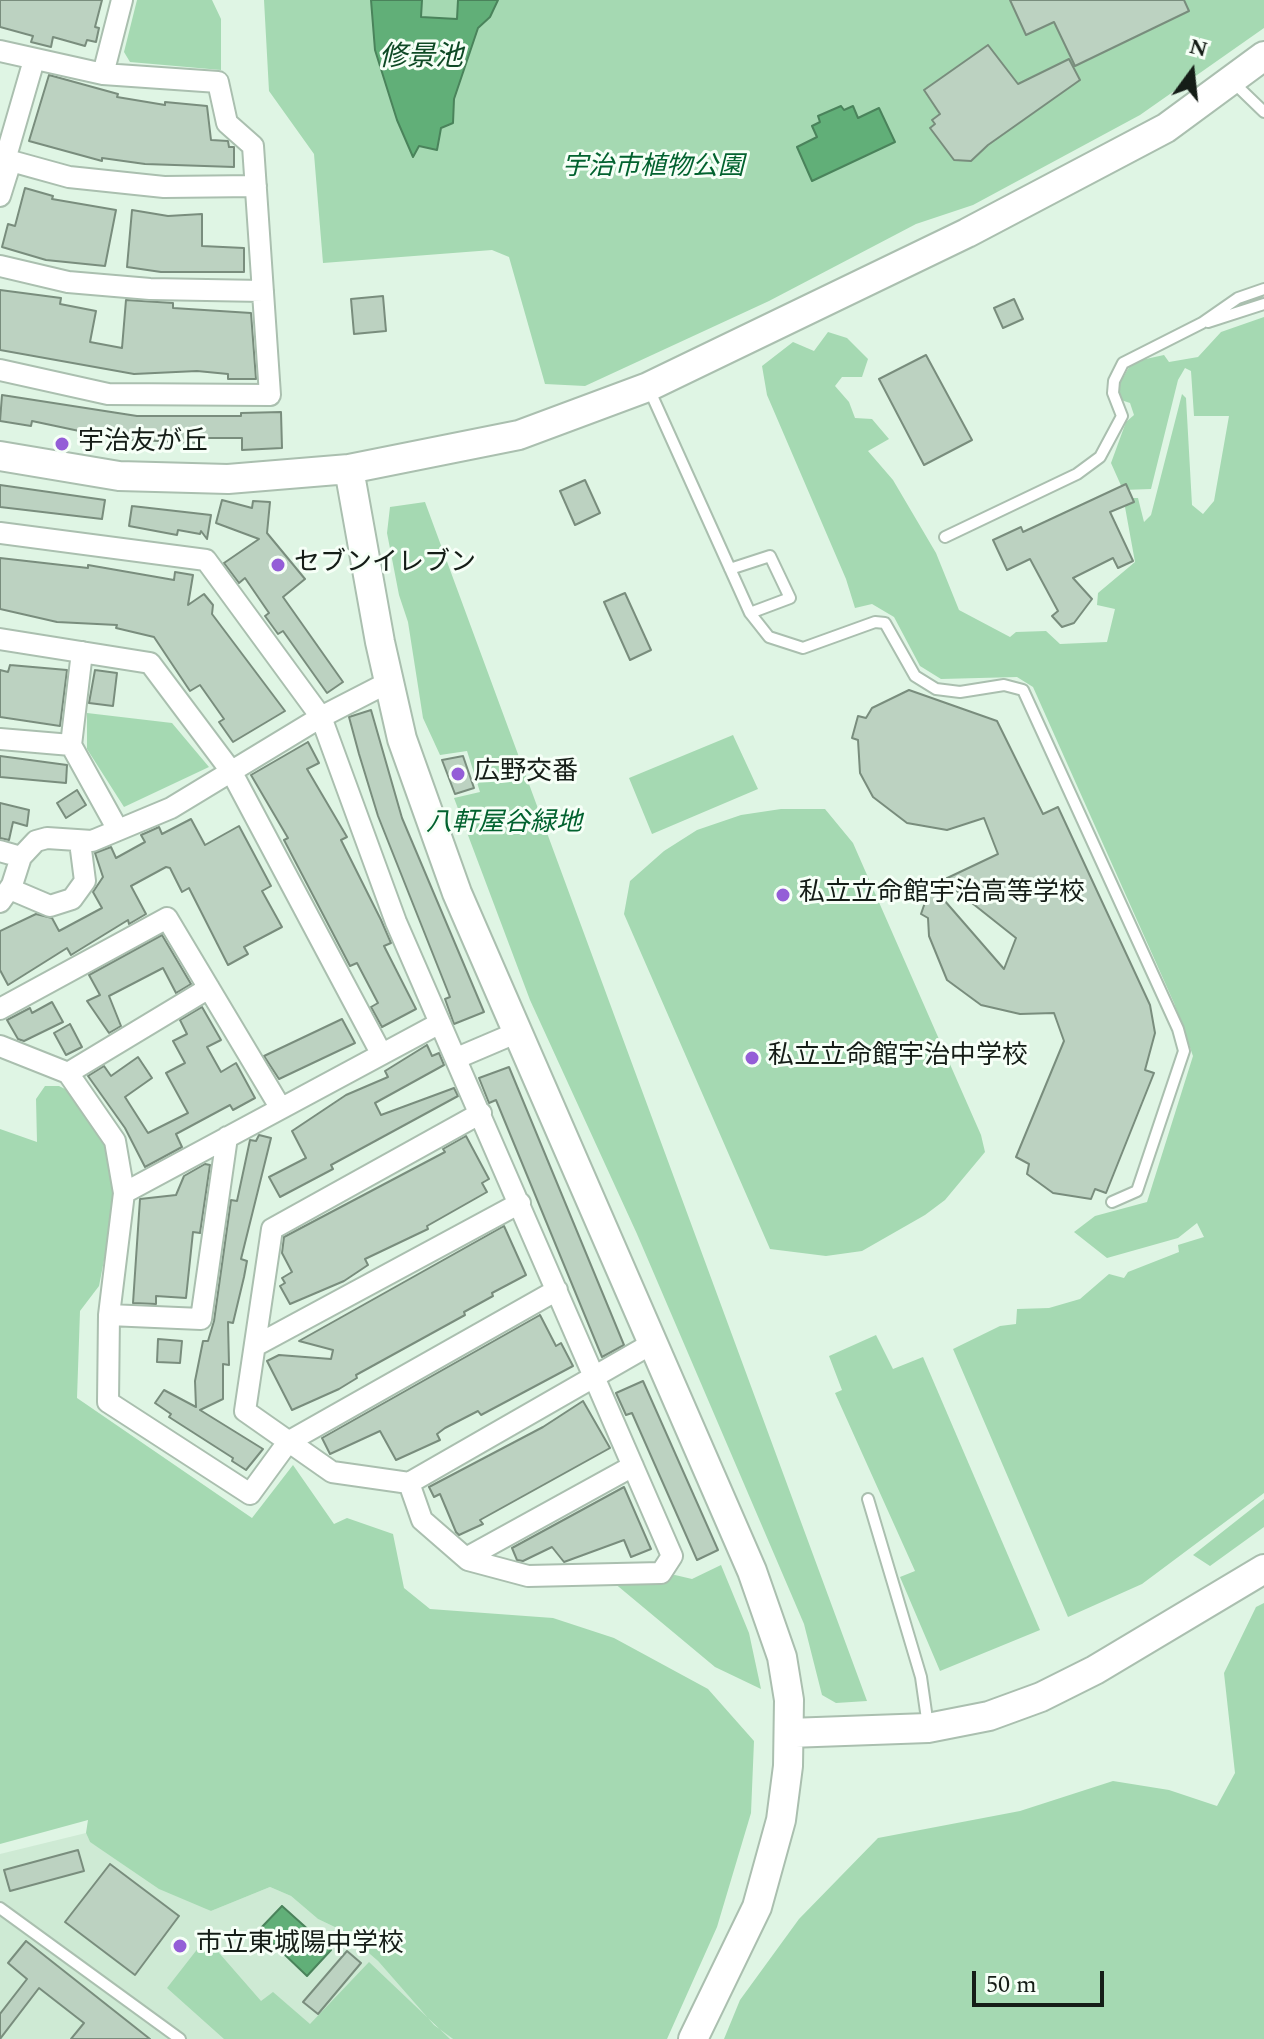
<!DOCTYPE html>
<meta charset="utf-8">
<style>
body{margin:0}
#map{position:relative;width:1264px;height:2039px;overflow:hidden;background:#dff5e4;font-family:Spectral,serif}
canvas{display:block}
.north{position:absolute;left:1152px;top:32px;width:80px;height:80px;-webkit-text-stroke:6px #f6fff7;paint-order:stroke;rotate:15deg;font-size:22px;font-weight:700;line-height:32px;text-align:center;color:#151d17}
.north::after{content:'';display:block;margin:auto;width:28px;height:36px;background:#151d17;clip-path:polygon(50% 0,100% 100%,50% 72%,0 100%)}
.scale{position:absolute;left:972px;top:1971px;width:132px;height:36px;box-sizing:border-box;border:4px solid #151d17;border-top:0;padding-left:10px;font-size:24px;line-height:28px;white-space:nowrap;color:#151d17;-webkit-text-stroke:6px #f6fff7;paint-order:stroke}
</style>
<div id="map">
<canvas width="1264" height="2039"></canvas>
<div class="north">N</div>
<div class="scale">50 m</div>
</div>
<script>
const c = document.querySelector('canvas').getContext('2d');
c.lineJoin = 'round';
function fill(path, color) { c.fillStyle = color; c.fill(path, 'evenodd'); }
const poly = rows => new Path2D(rows.map(r => 'M' + r).join(''));
function stroke(path, color, width, dash) { c.strokeStyle = color; c.lineWidth = width; c.lineCap = dash ? 'butt' : 'round'; c.setLineDash(dash || []); c.stroke(path); }
function drawText(font, color, halo, rows, align = 'center') {
  c.font = font + ' Spectral,"Noto Sans JP",serif'; c.lineWidth = 6; c.setLineDash([]); c.textBaseline = 'middle'; c.strokeStyle = halo; c.fillStyle = color; for (const [text, x, y, turn = 0] of rows) {
    c.save(); c.translate(x, y); c.rotate((+turn || 0) * Math.PI / 180); c.textAlign = isNaN(turn) ? turn : align; if (halo) c.strokeText(text, 0, 0); c.fillText(text, 0, 0); c.restore();
  }
}
fill(poly([
 [86,1833,90,1842,114,1857,211,1911,270,1887,291,1896,318,1919,343,1931,378,1961,434,2025,453,2039,0,2039,0,1854]
]), '#ceead4');
fill(poly([
 [137,0,212,0,221,19,221,70,130,62,124,52],
 [264,0,1264,0,1264,28,1140,115,973,205,916,224,769,301,585,386,545,384,509,257,492,250,323,263,314,154,269,91],
 [1264,317,1264,1493,1142,1584,1068,1617,953,1349,1000,1326,1016,1324,1017,1309,1049,1308,1080,1299,1109,1274,1124,1278,1128,1272,1179,1252,1178,1245,1204,1237,1197,1223,1178,1238,1107,1258,1074,1232,1095,1216,1147,1202,1193,1056,1174,1003,1033,687,1017,677,941,679,920,666,894,617,872,604,855,608,846,579,767,395,762,366,793,342,814,351,828,332,847,338,868,359,862,377,842,377,835,386,849,402,855,418,872,419,889,439,868,451,893,480,936,553,959,610,1010,637,1016,632,1046,631,1060,644,1107,642,1115,609,1097,605,1098,593,1135,562,1125,507,1130,498,1138,498,1144,522,1151,515,1182,394,1186,398,1192,505,1203,514,1214,501,1229,416,1194,416,1191,371,1185,368,1178,380,1151,489,1123,490,1111,463,1126,422,1134,415,1130,403,1121,400,1117,388,1132,362,1164,355,1169,362,1198,357,1221,332],
 [425,502,867,1701,836,1703,822,1695,804,1624,637,1234,530,1000,454,798,480,792,467,751,440,755,423,718,408,622,399,595,387,533,390,507],
 [87,713,172,723,209,767,124,807,87,749],
 [733,735,758,789,652,834,629,778],
 [781,809,825,809,853,843,981,1135,985,1152,945,1200,925,1215,862,1251,826,1256,770,1249,624,914,630,881,664,851,697,830,741,815],
 [45,1086,59,1086,71,1092,111,1155,114,1209,99,1286,80,1311,77,1398,252,1518,293,1465,334,1524,347,1518,393,1534,404,1588,430,1609,553,1618,614,1638,708,1689,754,1741,751,1813,717,1927,667,2039,453,2039,434,2025,378,1961,343,1931,318,1919,291,1896,270,1887,211,1911,159,1889,90,1842,86,1833,88,1820,0,1844,0,1129,37,1142,36,1099],
 [876,1335,893,1369,923,1357,1040,1630,940,1671,900,1577,915,1571,835,1393,842,1390,829,1356],
 [1264,1499,1264,1527,1210,1566,1193,1555],
 [721,1565,749,1633,761,1689,715,1667,613,1582,675,1575,692,1579],
 [1264,1603,1264,2039,724,2039,740,2000,799,1919,878,1838,1020,1811,1113,1781,1169,1790,1217,1806,1235,1773,1224,1673,1256,1607],
 [206,1938,261,2001,273,1992,310,2024,369,1962,450,2039,224,2039,167,1988]
]), '#a5d9b2');
const water = poly([
 [371,0,422,0,421,17,457,19,458,0,498,0,490,17,478,28,454,99,453,123,441,128,437,150,419,146,413,157,397,120,375,50,371,0],
 [841,106,844,110,853,106,858,118,879,108,895,142,812,181,797,147,817,137,812,126,820,122,818,116,841,106],
 [282,1906,331,1950,307,1976,259,1930,282,1906]
]);
fill(water, '#61af78');
stroke(water, '#4a835b', 2);
const building = poly([
 [0,0,102,0,95,27,99,28,96,42,87,40,85,46,53,37,51,47,31,42,33,36,0,27,0,0],
 [1010,0,1184,0,1189,11,1075,66,1054,22,1026,35,1010,0],
 [988,45,1018,84,1069,59,1080,80,988,145,971,161,954,160,930,128,935,124,932,120,940,114,924,90,988,45],
 [49,75,118,94,117,97,165,105,165,102,207,106,211,140,228,141,229,147,234,147,234,167,145,164,102,158,102,161,29,141,49,75],
 [25,188,53,196,52,199,116,210,105,266,46,260,2,247,8,224,15,226,25,188],
 [132,210,168,216,202,214,202,246,244,248,244,272,161,272,127,267,132,210],
 [0,290,61,298,60,304,96,311,90,342,122,348,126,300,173,303,173,308,251,313,256,379,228,379,228,374,197,371,134,374,0,350,0,290],
 [383,296,386,331,354,334,351,299,383,296],
 [1014,299,1023,319,1003,328,994,308,1014,299],
 [926,355,972,440,924,465,879,379,926,355],
 [2,395,137,416,241,416,241,413,281,412,282,448,242,450,242,438,199,438,199,443,117,439,32,421,31,426,0,421,2,395],
 [585,480,600,513,575,525,560,491,585,480],
 [1126,484,1134,502,1110,512,1133,561,1118,568,1113,558,1073,578,1092,599,1074,623,1062,627,1052,616,1058,611,1030,559,1007,570,993,540,1021,527,1023,532,1126,484],
 [0,485,105,500,102,519,0,507,0,485],
 [222,500,252,508,253,501,270,502,267,533,305,579,283,597,343,682,327,693,283,631,278,634,265,616,269,613,245,578,239,583,224,563,259,539,216,523,222,500],
 [132,506,211,515,207,539,201,531,200,534,178,530,177,535,129,526,132,506],
 [0,558,88,568,88,565,174,580,175,572,193,575,188,605,204,594,213,605,212,614,285,711,233,742,219,722,224,719,200,685,190,691,154,637,116,628,117,625,57,622,0,609,0,558],
 [625,593,651,650,630,660,604,602,625,593],
 [10,665,67,670,60,726,0,717,0,670,8,672,10,665],
 [95,670,117,673,113,706,89,703,95,670],
 [909,690,997,721,1043,814,1058,807,1150,1005,1155,1033,1145,1070,1154,1073,1106,1193,1095,1189,1091,1199,1053,1193,1027,1174,1029,1164,1016,1157,1064,1041,1054,1013,1020,1014,981,1005,947,980,929,936,928,918,921,914,931,885,1004,969,1016,938,943,880,998,854,984,818,947,830,907,823,873,797,860,773,858,740,852,738,858,716,866,718,872,708,909,690],
 [371,710,402,818,484,1012,454,1024,445,999,450,997,378,816,359,754,349,717,371,710],
 [308,742,319,763,307,769,347,837,341,840,381,920,391,943,384,946,416,1009,382,1027,371,1007,378,1003,357,963,350,966,284,840,288,838,251,775,308,742],
 [0,756,67,765,66,783,0,777,0,756],
 [463,756,474,788,455,794,442,760,463,756],
 [77,790,86,805,66,818,57,803,77,790],
 [0,803,29,810,27,826,13,822,9,840,0,838,0,803],
 [191,819,205,845,239,826,271,886,262,891,282,927,244,947,248,954,228,965,189,888,182,892,170,868,166,867,131,886,146,914,129,924,128,920,71,955,67,948,8,985,0,970,0,931,36,914,52,918,59,931,102,908,93,892,103,877,95,853,111,847,116,858,145,842,141,835,148,832,159,827,162,834,191,819],
 [162,935,191,984,176,993,163,968,109,996,121,1026,109,1033,87,1001,100,995,89,975,162,935],
 [52,1002,63,1022,24,1041,18,1039,7,1020,30,1008,32,1013,52,1002],
 [202,1007,221,1040,207,1047,221,1072,236,1063,255,1098,233,1110,230,1105,176,1134,182,1147,145,1167,125,1128,88,1076,104,1066,111,1076,138,1057,152,1078,125,1097,148,1133,188,1113,166,1073,185,1063,173,1041,187,1034,180,1020,202,1007],
 [342,1019,355,1043,279,1079,264,1056,342,1019],
 [70,1024,82,1047,66,1055,54,1033,70,1024],
 [427,1045,432,1056,439,1053,444,1065,375,1103,381,1115,454,1088,458,1096,331,1165,333,1169,280,1197,269,1177,306,1158,292,1131,346,1095,388,1077,385,1071,427,1045],
 [509,1067,624,1345,602,1357,496,1100,489,1103,479,1078,509,1067],
 [259,1135,271,1138,241,1259,247,1261,244,1277,233,1323,228,1322,229,1365,223,1364,223,1399,200,1410,263,1449,246,1470,232,1461,233,1458,169,1417,171,1414,155,1403,164,1390,196,1407,195,1381,203,1341,208,1341,214,1321,231,1200,237,1201,250,1140,256,1141,259,1135],
 [466,1136,489,1179,482,1183,487,1192,427,1226,428,1229,365,1259,368,1265,344,1281,290,1304,280,1286,285,1283,282,1278,292,1272,282,1253,284,1237,445,1152,443,1149,466,1136],
 [205,1164,210,1165,200,1233,193,1232,186,1298,156,1296,156,1304,133,1303,140,1199,176,1195,184,1176,205,1164],
 [504,1226,526,1275,492,1293,493,1296,464,1312,465,1315,356,1375,357,1378,339,1389,292,1410,267,1361,279,1355,331,1359,333,1350,299,1341,504,1226],
 [540,1315,556,1346,561,1343,573,1366,481,1415,478,1411,445,1428,437,1434,440,1440,396,1460,380,1431,330,1454,322,1438,540,1315],
 [158,1339,182,1341,180,1363,157,1362,158,1339],
 [643,1381,718,1550,697,1560,632,1413,626,1415,616,1393,643,1381],
 [583,1401,610,1448,480,1520,483,1524,459,1535,456,1532,440,1494,434,1497,429,1487,543,1427,583,1401],
 [624,1487,651,1549,631,1557,624,1540,564,1562,552,1547,523,1561,517,1560,512,1548,624,1487],
 [78,1850,84,1871,10,1891,4,1870,78,1850],
 [110,1864,179,1916,135,1975,65,1922,110,1864],
 [26,1941,150,2039,71,2039,84,2023,39,1988,0,2039,0,2014,27,1979,8,1963,26,1941],
 [347,1951,361,1963,318,2014,303,2002,347,1951]
]);
fill(building, '#bcd2c1');
stroke(building, '#798d7d', 2);
const lane = poly([
 [1234,83,1264,112],
 [1208,322,1264,304],
 [649,389,750,613,769,637,803,648,875,622,885,623,915,676,936,689,960,692,1004,685,1023,690,1178,1029,1184,1051,1137,1191,1112,1202],
 [945,537,1077,474,1100,457,1122,416,1113,393,1114,381,1123,363,1202,323,1238,298,1264,289],
 [730,569,770,556,790,598,750,613],
 [868,1499,921,1677,928,1726],
 [0,1908,180,2039]
]);
const street = poly([
 [0,51,103,74,218,82,227,123,253,146,270,395,108,394,0,370],
 [103,74,122,0],
 [0,158,69,177,164,187,256,186],
 [5,160,34,60],
 [0,196,11,161],
 [0,266,68,282,150,289,263,291],
 [0,533,206,560,321,717,396,922,672,1556,661,1573,528,1576,468,1560,422,1520,409,1483],
 [0,639,150,663,231,771,381,1053],
 [82,652,71,745,118,830],
 [0,739,71,745],
 [0,851,21,857],
 [10,889,50,906,72,899,85,881,80,842],
 [0,902,12,885,21,857,36,841,47,838,92,841,171,808,321,717,389,682],
 [0,1009,167,918,280,1107],
 [0,1046,68,1073,115,1141,124,1193,109,1315,108,1402,250,1494,288,1442,557,1290],
 [457,1058,518,1032],
 [68,1073,209,988],
 [481,1113,272,1229,245,1411,332,1472,409,1483,653,1343],
 [124,1193,440,1023],
 [109,1315,201,1319,227,1137],
 [255,1346,520,1203],
 [466,1558,633,1466]
]);
const secondary = poly([
 [0,456,119,476,228,479,349,469,519,435,648,387,967,233,1166,128,1264,56],
 [349,469,380,642,402,739,457,893,752,1571,782,1657,789,1700,788,1766,781,1820,757,1907,693,2039],
 [789,1733,928,1728,989,1716,1041,1697,1095,1670,1264,1569]
]);
stroke(lane, '#aabfaf', 14);
stroke(street, '#aabfaf', 24);
stroke(secondary, '#aabfaf', 32);
stroke(lane, '#fff', 10);
stroke(street, '#fff', 20);
stroke(secondary, '#fff', 28);
for (const [x, y, r, color] of [
 [62,444,8,"#945ed7"],
 [278,565,8,"#945ed7"],
 [458,774,8,"#945ed7"],
 [783,895,8,"#945ed7"],
 [752,1058,8,"#945ed7"],
 [180,1946,8,"#945ed7"]
]) { const dot = new Path2D(); dot.arc(x, y, r, 0, 2 * Math.PI); c.fillStyle = color; c.fill(dot); stroke(dot, '#f6fff7', 3); }
drawText('italic 26px', '#02622f', '#f6fff7', [
 ["宇治市植物公園",653,169],
 ["八軒屋谷緑地",504,825]
]);
drawText('26px', '#151d17', '#f6fff7', [
 ["宇治友が丘",78,444],
 ["セブンイレブン",294,565],
 ["広野交番",474,774],
 ["私立立命館宇治高等学校",799,895],
 ["私立立命館宇治中学校",768,1058],
 ["市立東城陽中学校",196,1946]
], 'left');
drawText('italic 28px', '#0e4925', '#f6fff7', [
 ["修景池",421,60]
]);
</script>
